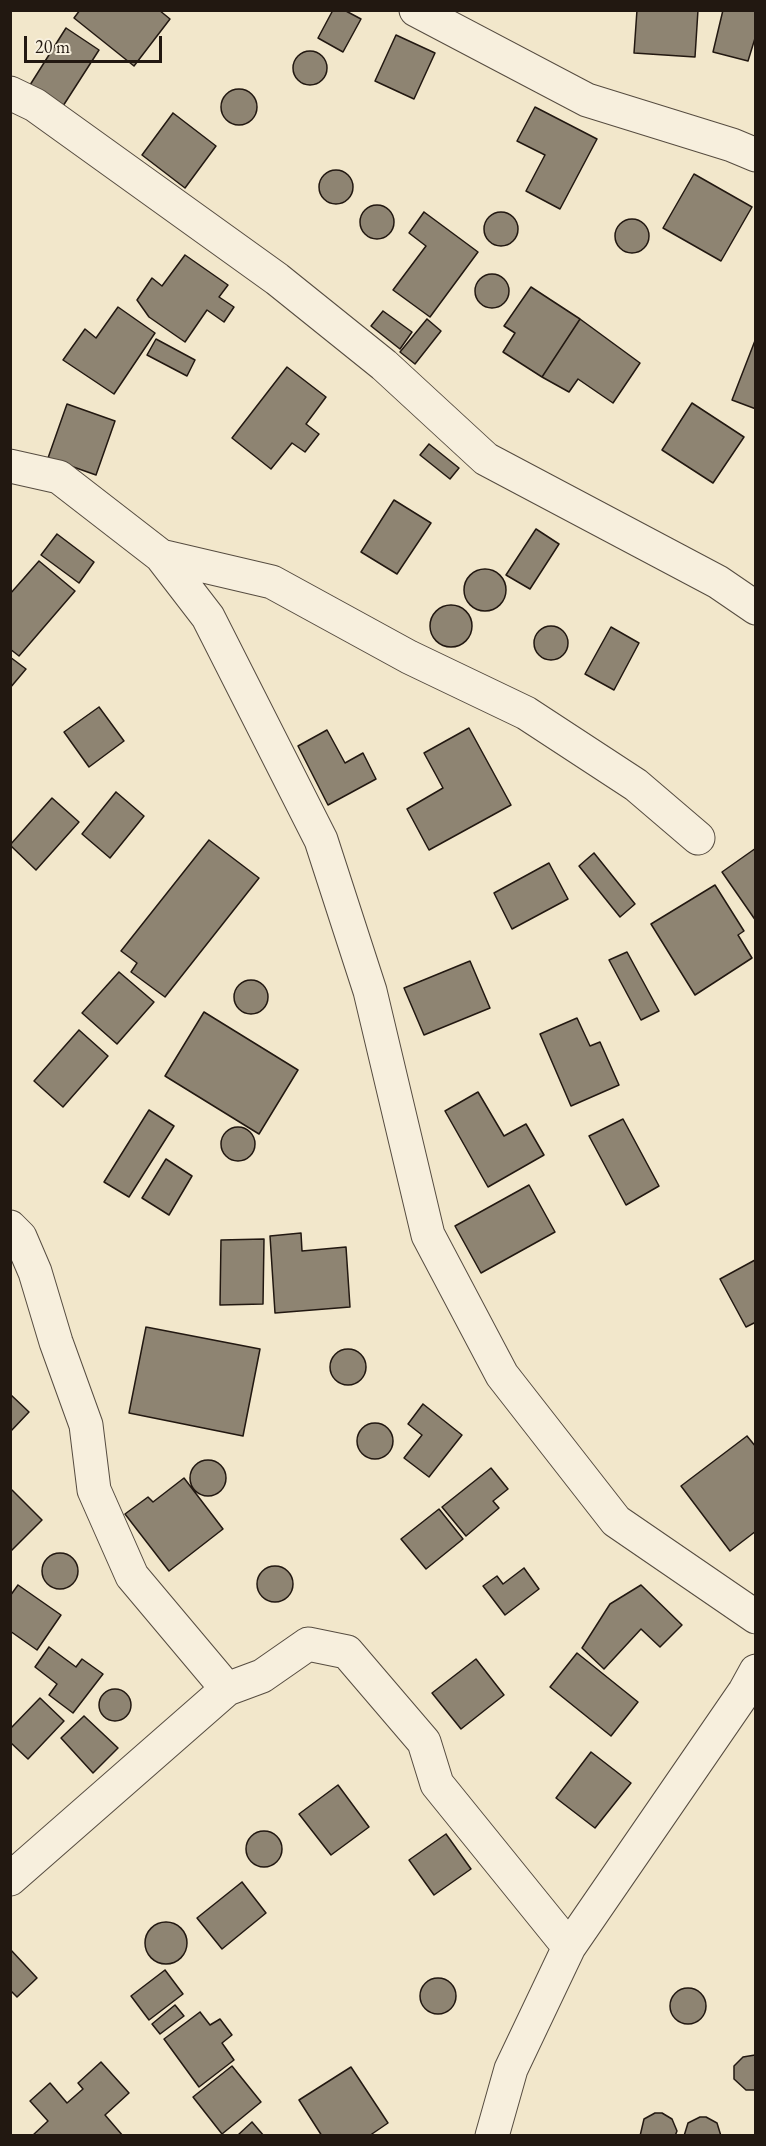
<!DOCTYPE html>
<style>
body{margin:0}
#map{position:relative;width:766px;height:2146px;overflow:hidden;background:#f2e7cb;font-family:"EB Garamond",serif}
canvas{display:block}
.frame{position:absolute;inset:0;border:12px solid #221811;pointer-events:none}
.scale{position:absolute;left:24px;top:36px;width:138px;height:27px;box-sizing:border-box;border:3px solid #221811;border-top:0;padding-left:8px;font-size:18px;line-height:21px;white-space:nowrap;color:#221811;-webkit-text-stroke:4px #f7efdd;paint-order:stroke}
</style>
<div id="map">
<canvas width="766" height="2146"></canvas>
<div class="frame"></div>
<div class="scale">20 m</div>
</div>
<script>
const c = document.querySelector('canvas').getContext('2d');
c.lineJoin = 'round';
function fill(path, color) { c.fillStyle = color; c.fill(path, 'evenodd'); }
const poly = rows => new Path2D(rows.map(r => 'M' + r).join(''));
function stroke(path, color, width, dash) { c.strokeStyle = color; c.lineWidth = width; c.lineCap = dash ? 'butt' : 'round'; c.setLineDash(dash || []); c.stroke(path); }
const building = poly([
 [80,10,159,10,170,19,134,66,74,18,80,10],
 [333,10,344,10,361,19,343,52,318,38,333,10],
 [637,10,698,10,695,57,634,53,637,10],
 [723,10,756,10,756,35,748,61,713,52,723,10],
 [66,28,99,50,63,106,30,85,66,28],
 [396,35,435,53,414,99,375,81,396,35],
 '293 68a17 17 0 1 1 34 0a17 17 0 1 1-34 0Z',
 '221 107a18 18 0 1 1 36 0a18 18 0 1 1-36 0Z',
 [535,107,597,139,560,209,526,191,545,155,517,141,535,107],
 [173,113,216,146,185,188,142,155,173,113],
 '319 187a17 17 0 1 1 34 0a17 17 0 1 1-34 0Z',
 [694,174,752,207,721,261,663,228,694,174],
 '360 222a17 17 0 1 1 34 0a17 17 0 1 1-34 0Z',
 [424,212,478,252,430,317,393,290,426,246,409,233,424,212],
 '484 229a17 17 0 1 1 34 0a17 17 0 1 1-34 0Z',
 '615 236a17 17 0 1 1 34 0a17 17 0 1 1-34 0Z',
 [185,255,228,285,219,297,234,307,224,322,207,310,185,342,149,317,137,300,152,278,162,286,185,255],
 '475 291a17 17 0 1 1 34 0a17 17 0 1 1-34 0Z',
 [531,287,580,319,542,377,503,352,515,333,504,326,531,287],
 [118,307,155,333,114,394,63,360,85,329,96,338,118,307],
 [383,311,412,332,400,349,371,326,383,311],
 [427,319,441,331,415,364,400,352,427,319],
 [580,319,640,363,613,403,578,379,569,392,542,377,580,319],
 [756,338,756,409,732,400,756,338],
 [156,339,195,360,187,376,147,355,156,339],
 [287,367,326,397,306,424,319,434,305,452,292,443,271,469,232,438,287,367],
 [692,403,744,437,713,483,662,450,692,403],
 [67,404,115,421,96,475,48,458,67,404],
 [429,444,459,468,450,479,420,455,429,444],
 [394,500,431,523,397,574,361,552,394,500],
 [536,529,559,544,530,589,506,575,536,529],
 [57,534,94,562,79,583,41,555,57,534],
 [39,561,75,591,19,656,10,649,10,594,39,561],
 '464 590a21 21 0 1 1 42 0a21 21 0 1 1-42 0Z',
 '430 626a21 21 0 1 1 42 0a21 21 0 1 1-42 0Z',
 '534 643a17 17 0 1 1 34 0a17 17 0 1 1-34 0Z',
 [611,627,639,643,614,690,585,674,611,627],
 [10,657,26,669,10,688,10,657],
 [99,707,124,741,89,767,64,732,99,707],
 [469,728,511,805,429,850,407,809,443,788,424,753,469,728],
 [327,730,345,763,363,753,376,779,328,805,298,746,327,730],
 [116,792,144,816,110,858,82,834,116,792],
 [52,798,79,822,36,870,10,845,52,798],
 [209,840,259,878,165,997,131,972,137,963,121,951,209,840],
 [756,848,756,921,722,872,756,848],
 [594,853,635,904,620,917,579,866,594,853],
 [549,863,568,899,512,929,494,893,549,863],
 [715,885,744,931,738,935,752,958,695,995,651,924,715,885],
 [627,952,659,1011,641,1020,609,960,627,952],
 [470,961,490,1008,424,1035,404,988,470,961],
 [119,972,154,1002,117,1044,82,1013,119,972],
 '234 997a17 17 0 1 1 34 0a17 17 0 1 1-34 0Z',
 [204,1012,298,1070,259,1134,165,1076,204,1012],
 [577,1018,590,1046,600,1042,619,1085,571,1106,540,1034,577,1018],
 [79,1030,108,1056,63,1107,34,1081,79,1030],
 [478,1092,504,1136,526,1124,544,1155,488,1187,445,1111,478,1092],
 [149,1110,174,1126,129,1197,104,1182,149,1110],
 [623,1119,659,1186,626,1205,589,1136,623,1119],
 '221 1144a17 17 0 1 1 34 0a17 17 0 1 1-34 0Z',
 [166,1159,192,1176,169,1215,142,1198,166,1159],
 [529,1185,555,1232,481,1273,455,1226,529,1185],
 [301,1233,302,1251,346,1247,350,1307,275,1313,270,1236,301,1233],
 [264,1239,263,1304,220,1305,221,1240,264,1239],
 [755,1260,756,1322,746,1327,720,1279,755,1260],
 [146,1327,260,1349,243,1436,129,1413,146,1327],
 '330 1367a18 18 0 1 1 36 0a18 18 0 1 1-36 0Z',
 [10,1394,29,1412,10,1432,10,1394],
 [423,1404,462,1435,429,1477,404,1458,422,1435,408,1424,423,1404],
 '357 1441a18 18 0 1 1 36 0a18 18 0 1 1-36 0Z',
 [747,1436,756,1447,756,1531,730,1551,681,1486,747,1436],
 '190 1478a18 18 0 1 1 36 0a18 18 0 1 1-36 0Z',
 [491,1468,508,1489,493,1501,499,1508,466,1536,442,1507,491,1468],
 [184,1478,223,1529,169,1571,125,1514,148,1497,153,1502,184,1478],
 [12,1490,42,1520,10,1552,10,1491,12,1490],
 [439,1509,463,1539,426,1569,401,1539,439,1509],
 '42 1571a18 18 0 1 1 36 0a18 18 0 1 1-36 0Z',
 '257 1584a18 18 0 1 1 36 0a18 18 0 1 1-36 0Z',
 [524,1568,539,1589,505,1615,483,1586,497,1576,503,1584,524,1568],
 [18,1585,61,1615,37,1650,10,1631,10,1596,18,1585],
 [641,1585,682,1625,660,1647,641,1629,604,1669,582,1648,610,1604,641,1585],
 [49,1647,76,1667,82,1659,103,1674,73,1713,49,1695,57,1684,35,1667,49,1647],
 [577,1653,638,1702,611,1736,550,1687,577,1653],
 [476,1659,504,1695,461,1729,432,1693,476,1659],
 '99 1705a16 16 0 1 1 32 0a16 16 0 1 1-32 0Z',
 [40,1698,64,1721,28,1759,10,1742,10,1729,40,1698],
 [84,1716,118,1748,93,1773,61,1738,84,1716],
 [591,1752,631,1783,595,1828,556,1798,591,1752],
 [338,1785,369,1827,331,1855,299,1814,338,1785],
 '246 1849a18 18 0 1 1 36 0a18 18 0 1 1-36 0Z',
 [446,1834,471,1869,434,1895,409,1860,446,1834],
 [242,1882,266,1913,222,1949,197,1918,242,1882],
 '145 1943a21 21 0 1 1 42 0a21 21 0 1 1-42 0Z',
 [10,1949,37,1978,17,1997,10,1990,10,1949],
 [165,1970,183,1994,149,2020,131,1996,165,1970],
 '420 1996a18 18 0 1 1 36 0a18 18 0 1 1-36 0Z',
 '670 2006a18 18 0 1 1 36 0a18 18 0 1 1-36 0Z',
 [175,2005,184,2016,160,2034,152,2024,175,2005],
 [200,2012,210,2025,220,2019,232,2035,222,2043,234,2060,199,2087,164,2039,200,2012],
 [755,2055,756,2090,746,2090,734,2079,734,2066,743,2057,755,2055],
 [101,2062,129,2093,105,2115,123,2136,32,2136,48,2121,30,2101,50,2083,67,2103,83,2089,78,2083,101,2062],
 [232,2066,261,2102,222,2134,193,2097,232,2066],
 [351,2067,388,2123,369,2136,322,2136,299,2100,351,2067],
 [655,2113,662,2113,672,2119,677,2131,675,2136,640,2136,644,2119,655,2113],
 [700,2117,706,2117,717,2123,721,2136,684,2136,688,2123,700,2117],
 [252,2122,264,2136,238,2136,238,2135,252,2122]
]);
fill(building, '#8e8472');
stroke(building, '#221811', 1.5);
const minor = poly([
 [416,10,587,100,732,145,756,155],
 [10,93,35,105,277,279,384,365,486,459,718,582,756,608],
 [10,466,59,477,161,556,208,617,321,840,370,991,428,1235,502,1375,616,1521,756,1617],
 [161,556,272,582,409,657,526,713,636,785,698,838],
 [10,1227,20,1237,35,1272,56,1342,86,1425,94,1490,132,1576,227,1689,10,1879],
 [227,1689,262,1676,308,1644,347,1652,424,1742,437,1784,569,1947],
 [492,2136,511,2069,569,1947,745,1691,756,1671]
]);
stroke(minor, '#564c40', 35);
stroke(minor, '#f7efdd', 33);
</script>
